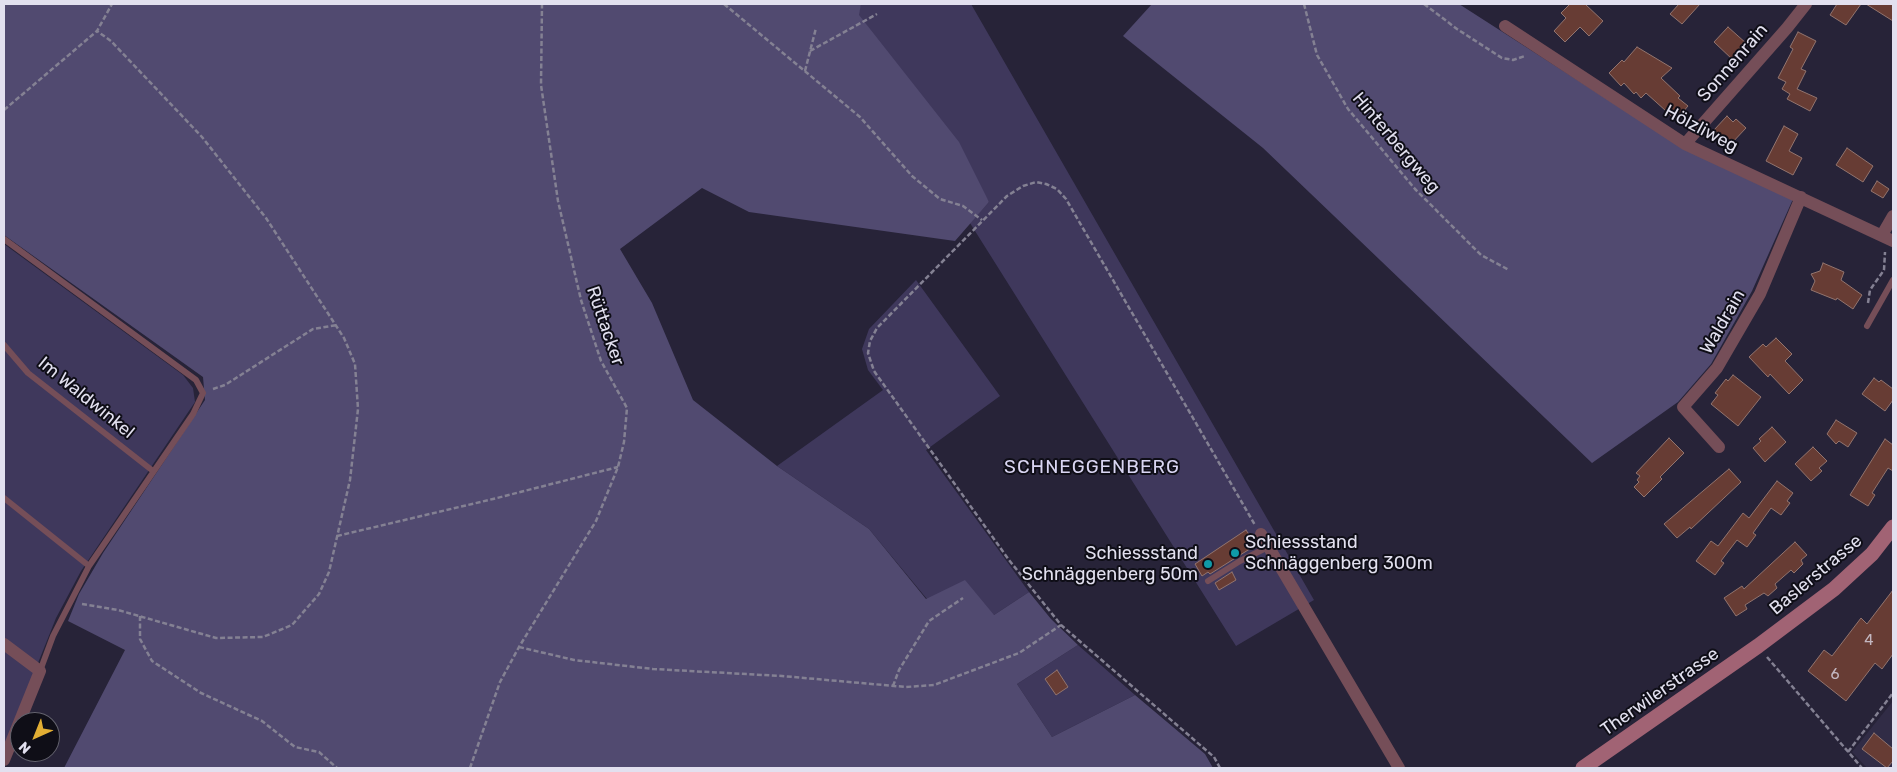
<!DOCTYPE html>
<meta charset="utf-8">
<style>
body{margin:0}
#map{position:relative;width:1897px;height:772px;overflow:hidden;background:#272338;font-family:Rubik,sans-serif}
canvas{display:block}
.frame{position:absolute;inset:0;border:5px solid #e2e0ef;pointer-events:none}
.north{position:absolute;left:10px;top:712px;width:50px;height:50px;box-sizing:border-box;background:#0f0e17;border:1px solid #63626d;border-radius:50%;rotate:224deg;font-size:14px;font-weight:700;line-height:20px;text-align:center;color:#e2e0ef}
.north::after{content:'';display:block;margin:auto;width:18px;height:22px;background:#e2ae34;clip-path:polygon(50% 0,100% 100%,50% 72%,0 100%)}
</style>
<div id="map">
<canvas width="1897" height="772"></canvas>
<div class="frame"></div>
<div class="north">N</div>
</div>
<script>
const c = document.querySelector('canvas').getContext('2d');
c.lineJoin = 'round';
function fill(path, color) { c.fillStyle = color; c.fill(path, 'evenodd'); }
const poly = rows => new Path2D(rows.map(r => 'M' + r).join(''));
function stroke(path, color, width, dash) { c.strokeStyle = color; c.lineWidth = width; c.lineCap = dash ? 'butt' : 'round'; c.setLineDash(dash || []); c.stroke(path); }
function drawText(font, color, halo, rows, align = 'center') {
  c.font = font + ' Rubik,sans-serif'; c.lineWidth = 4; c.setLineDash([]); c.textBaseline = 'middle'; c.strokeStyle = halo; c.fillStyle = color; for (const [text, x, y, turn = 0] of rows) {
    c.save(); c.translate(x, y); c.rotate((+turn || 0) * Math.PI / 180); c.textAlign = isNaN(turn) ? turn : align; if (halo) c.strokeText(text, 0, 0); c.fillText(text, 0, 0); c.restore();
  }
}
fill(poly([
 [1893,701,1893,768,1867,768,1852,752]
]), '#312c46');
fill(poly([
 [861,4,971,4,1314,600,1236,646,970,223,989,202,858,15],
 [4,244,183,375,193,388,195,402,81,571,56,618,4,748],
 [916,280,1000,396,926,450,1029,592,994,615,927,599,869,529,777,466,883,390,868,370,862,349,869,329],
 [1078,645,1135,695,1052,737,1017,684]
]), '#3f385c');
fill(poly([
 [4,4,861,4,859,15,959,142,989,202,955,241,749,212,702,188,620,249,652,303,693,400,777,466,869,529,926,599,965,580,994,615,1029,592,1051,619,1078,645,1017,684,1052,737,1135,695,1205,754,1213,768,64,768,125,650,68,621,79,594,103,553,205,400,203,377,4,235],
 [1152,4,1459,4,1680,146,1793,199,1752,291,1711,364,1678,402,1592,463,1263,148,1123,36]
]), '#514a70');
const building = poly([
 [1570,4,1585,4,1603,21,1589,36,1580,27,1565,42,1554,31,1566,18,1561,13,1570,4],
 [1679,4,1700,4,1682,24,1670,14,1679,4],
 [1837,4,1861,4,1846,25,1830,15,1837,4],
 [1866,4,1893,4,1893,21,1866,4],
 [1728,27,1747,44,1733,60,1714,42,1728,27],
 [1798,32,1816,41,1801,69,1806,71,1797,89,1817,98,1810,111,1787,99,1790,94,1782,89,1786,82,1778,78,1793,49,1790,47,1798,32],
 [1637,47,1672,68,1661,78,1680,96,1678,98,1688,106,1676,120,1646,93,1641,98,1636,92,1634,94,1624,83,1621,86,1609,73,1622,60,1624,62,1637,47],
 [1727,116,1733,122,1736,119,1746,128,1730,145,1714,130,1727,116],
 [1784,126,1798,134,1789,151,1802,158,1793,175,1766,161,1784,126],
 [1847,148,1873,166,1863,182,1836,165,1847,148],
 [1877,181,1889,189,1883,198,1871,191,1877,181],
 [1823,263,1844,272,1841,280,1862,295,1853,309,1837,298,1836,300,1811,290,1815,281,1811,274,1820,271,1823,263],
 [1776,338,1792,354,1785,361,1803,380,1789,394,1770,374,1768,377,1749,357,1763,344,1766,347,1776,338],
 [1733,375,1761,397,1738,426,1711,404,1718,395,1715,393,1726,379,1728,381,1733,375],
 [1874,378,1879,382,1881,380,1893,389,1893,400,1885,411,1862,394,1874,378],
 [1836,420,1857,433,1848,447,1839,441,1836,444,1827,434,1836,420],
 [1772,427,1786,442,1765,462,1753,448,1761,441,1759,439,1772,427],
 [1669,438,1684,453,1660,477,1662,479,1644,497,1634,487,1639,482,1637,480,1640,476,1636,473,1669,438],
 [1885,439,1893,445,1893,471,1888,468,1872,493,1875,495,1868,506,1850,495,1885,439],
 [1813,447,1827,461,1819,468,1822,471,1811,481,1795,464,1813,447],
 [1729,469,1741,482,1691,529,1690,527,1677,538,1664,524,1729,469],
 [1777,481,1793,493,1787,501,1790,503,1781,515,1771,508,1753,533,1756,535,1747,547,1737,540,1721,561,1724,563,1715,575,1696,561,1711,541,1718,546,1743,513,1749,518,1777,481],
 [1246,530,1256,545,1210,574,1208,572,1202,576,1195,564,1246,530],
 [1795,542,1807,555,1801,560,1803,564,1794,573,1791,570,1775,584,1777,588,1768,596,1764,593,1745,605,1747,609,1736,616,1724,598,1742,586,1744,589,1795,542],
 [1232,572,1236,580,1219,590,1215,583,1232,572],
 [1893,590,1893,654,1882,669,1875,663,1846,701,1808,671,1824,650,1832,656,1861,618,1867,624,1893,590],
 [1057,670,1068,687,1056,695,1045,679,1057,670],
 [1874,733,1893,749,1893,761,1887,768,1862,749,1874,733]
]);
fill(building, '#673c34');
stroke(building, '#92746e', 1);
stroke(poly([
 [724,4,860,117,912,176,940,199,963,206,982,220],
 [1304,4,1317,55,1348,109,1415,189,1481,255,1509,270],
 [1424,4,1457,29,1502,58,1513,60,1525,56],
 [810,51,877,14],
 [805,71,816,28],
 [4,110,97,31,112,4],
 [1868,303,1870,290,1884,270,1885,252],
 [213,389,225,385,313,329,337,325],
 [337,536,493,499,618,467],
 [82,604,118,610,216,638,263,637,292,625,319,594,329,572,350,480,358,409,355,364,344,338,266,218,202,137,111,41,97,31],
 [140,616,140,639,152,661,201,693,262,721,295,747,319,752,337,768],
 [519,647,574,660,653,669,782,676,906,687,934,685,1019,653,1061,625],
 [1767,657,1862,768],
 [893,686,899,670,929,621,963,598],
 [1848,752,1893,693],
 [470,768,500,682,519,647,596,521,618,467,624,442,627,408,601,361,581,300,558,201,541,85,542,4],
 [1220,768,1214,757,1061,625,1009,560,874,371,868,353,870,341,877,328,1007,196,1023,186,1036,182,1046,184,1057,189,1066,199,1255,525]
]), '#848193', 2.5, [5, 2.5]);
stroke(poly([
 [4,239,196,380,203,393,193,414,89,566,53,636,40,671],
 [1867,326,1893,280],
 [4,345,28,373,153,471],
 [4,498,89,566],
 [1208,581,1240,561,1268,547]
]), '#754e58', 6);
stroke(poly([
 [1505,26,1685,144,1893,241],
 [1685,144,1787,28,1806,4],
 [1882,235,1893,216],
 [1719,447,1683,407,1717,368,1760,294,1801,197],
 [1261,534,1399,768],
 [4,644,40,671,4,760]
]), '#754e58', 12);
stroke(poly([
 [1583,768,1758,646,1834,589,1872,554,1893,527]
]), '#a16374', 15);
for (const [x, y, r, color] of [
 [1235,553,5,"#0f9aa8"],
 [1208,564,5,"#0f9aa8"]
]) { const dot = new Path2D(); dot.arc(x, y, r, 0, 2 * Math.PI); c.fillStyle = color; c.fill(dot); stroke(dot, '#0f0e17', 2); }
drawText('15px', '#c3b7c0', null, [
 ["4",1869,641],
 ["6",1835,675]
]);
drawText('18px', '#e2e0ef', '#0f0e17', [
 ["Sonnenrain",1733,63,-49],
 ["Hölzliweg",1701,129,28],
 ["Hinterbergweg",1396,143,50],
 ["Waldrain",1723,322,-60],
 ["Rüttacker",605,326,71],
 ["Im Waldwinkel",86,398,39],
 ["Baslerstrasse",1816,575,-40],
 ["Therwilerstrasse",1660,692,-35]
]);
drawText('18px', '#e2e0ef', '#0f0e17', [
 ["Schiessstand",1245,543],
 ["Schnäggenberg 300m",1245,564],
 ["Schiessstand",1198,554,"right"],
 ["Schnäggenberg 50m",1198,575,"right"]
], 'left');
c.letterSpacing = '1px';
drawText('19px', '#d9d5f2', '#0f0e17', [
 ["SCHNEGGENBERG",1092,468]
]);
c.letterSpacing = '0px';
</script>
